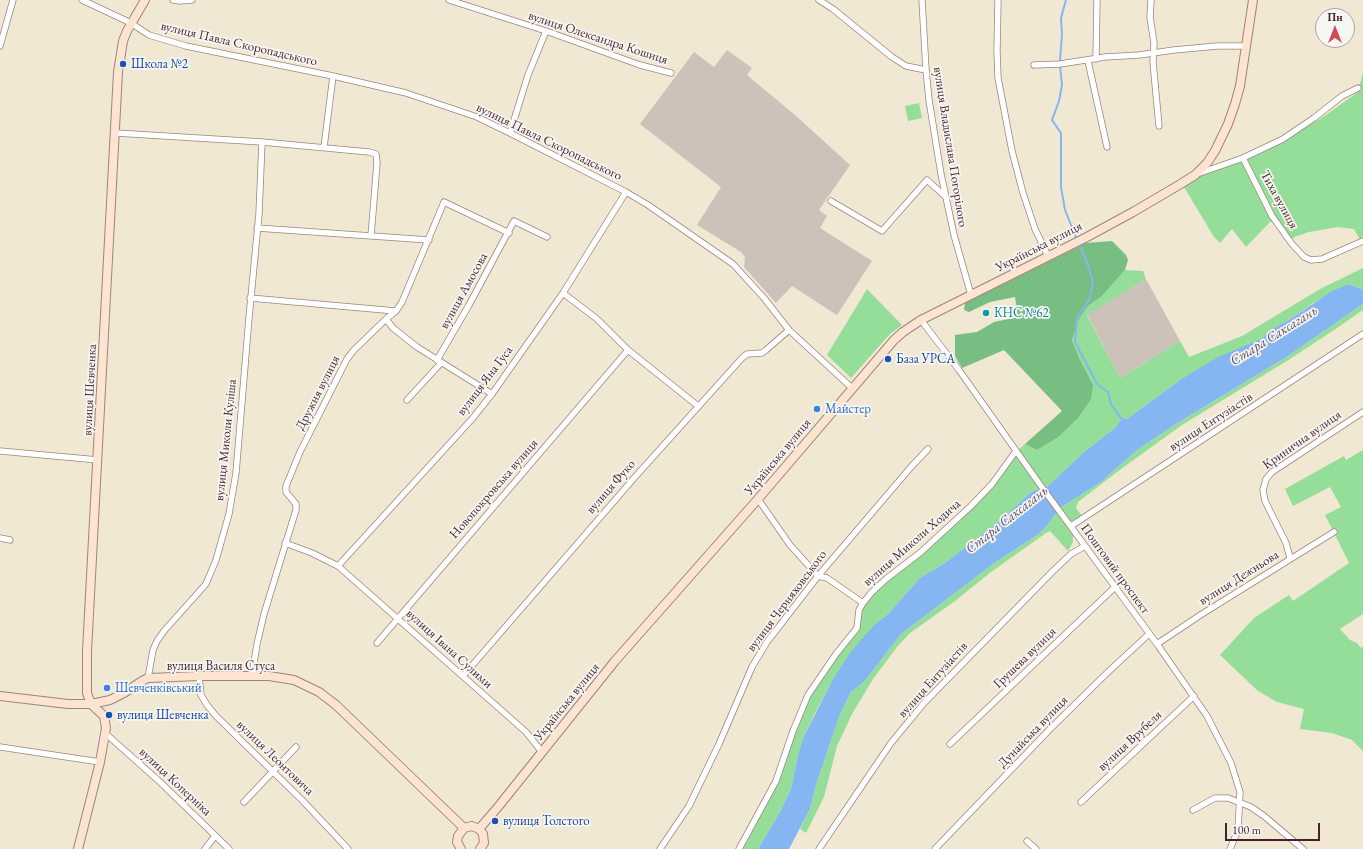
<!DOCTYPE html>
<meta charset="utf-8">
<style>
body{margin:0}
#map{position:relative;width:1363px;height:849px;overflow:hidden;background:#f0e8d2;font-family:"EB Garamond",serif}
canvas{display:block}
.north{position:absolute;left:1315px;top:8px;width:40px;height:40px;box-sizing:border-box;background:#f6f6f2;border:1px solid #b1a0a2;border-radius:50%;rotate:0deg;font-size:11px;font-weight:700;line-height:16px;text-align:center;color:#4a1f2b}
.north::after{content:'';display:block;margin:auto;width:14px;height:18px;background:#d1495b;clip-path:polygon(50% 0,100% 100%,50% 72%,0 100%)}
.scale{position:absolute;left:1225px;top:823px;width:95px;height:18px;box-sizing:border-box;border:2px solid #4a1f2b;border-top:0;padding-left:5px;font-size:12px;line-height:14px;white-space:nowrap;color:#4a1f2b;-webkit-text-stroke:3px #f6f6f2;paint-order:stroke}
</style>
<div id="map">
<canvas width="1363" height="849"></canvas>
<div class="north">Пн</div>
<div class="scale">100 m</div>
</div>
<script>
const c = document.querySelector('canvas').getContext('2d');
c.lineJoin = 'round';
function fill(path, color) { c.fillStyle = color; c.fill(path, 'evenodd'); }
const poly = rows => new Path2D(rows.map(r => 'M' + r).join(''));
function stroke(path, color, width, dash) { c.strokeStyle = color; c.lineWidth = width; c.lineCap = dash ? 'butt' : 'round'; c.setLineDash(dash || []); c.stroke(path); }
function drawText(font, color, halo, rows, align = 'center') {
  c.font = font + ' "EB Garamond",serif'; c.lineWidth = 3.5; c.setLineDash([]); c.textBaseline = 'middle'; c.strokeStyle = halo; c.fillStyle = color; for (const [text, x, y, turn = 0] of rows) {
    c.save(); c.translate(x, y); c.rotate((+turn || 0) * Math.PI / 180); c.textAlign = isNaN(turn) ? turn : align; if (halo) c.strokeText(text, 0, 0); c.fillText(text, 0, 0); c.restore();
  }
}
fill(poly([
 [727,50,752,68,747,75,795,115,850,165,819,210,827,216,820,228,872,261,837,315,792,286,776,303,744,267,745,257,741,252,697,225,721,187,640,124,694,52,714,67],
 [1146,279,1180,341,1120,378,1087,314]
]), '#ccc2b9');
fill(poly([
 [1363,72,1363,241,1361,242,1354,229,1338,227,1309,232,1297,236,1287,241,1280,230,1271,221,1246,247,1232,229,1220,243,1214,237,1184,187,1197,177,1241,162,1266,151,1323,117,1358,92],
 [919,103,922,118,908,121,905,106],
 [1363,268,1363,290,1349,284,1313,303,1292,318,1272,329,1261,339,1180,380,1127,419,1122,418,1116,427,1084,452,1048,486,1044,487,1018,450,1025,444,1037,450,1057,438,1080,360,1072,340,1079,319,1088,306,1102,296,1125,270,1143,271,1146,279,1087,315,1120,378,1180,341,1189,357,1242,336,1320,289],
 [867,289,902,325,890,334,881,344,851,378,827,355],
 [1363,304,1363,310,1334,330,1290,359,1182,425,1121,469,1078,502,1076,508,1082,516,1070,522,1060,508,1101,482,1137,450,1179,422,1288,356],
 [1363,450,1363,614,1340,629,1350,640,1357,643,1361,648,1363,646,1363,751,1352,740,1332,733,1300,729,1304,709,1277,702,1258,691,1220,655,1254,618,1289,595,1293,601,1349,563,1325,515,1341,507,1330,487,1293,506,1285,489,1344,456,1346,460],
 [1015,453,1040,489,1031,492,1003,518,945,563,920,578,889,613,874,625,832,681,814,715,804,736,799,751,791,789,780,812,758,849,739,849,776,781,808,695,857,628,863,603,971,506],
 [1057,512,1073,534,1073,542,1068,551,1050,531,1046,533,991,572,955,601,910,633,897,647,873,679,852,714,837,746,824,797,806,833,800,829,810,809,816,785,839,717,850,693,864,682,901,634,997,561,1037,535,1046,527]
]), '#95de99');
fill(poly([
 [1112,241,1126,255,1128,260,1125,270,1102,296,1088,306,1079,319,1072,340,1080,360,1093,385,1091,399,1078,418,1057,438,1037,450,1025,444,1062,411,1004,350,962,368,955,356,955,335,977,332,994,322,1018,317,1015,297,990,302,969,312,964,310,965,303,1086,243]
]), '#78bd81');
fill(poly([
 [1349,284,1363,290,1363,304,1288,356,1179,422,1137,450,1101,482,1060,508,1046,527,1037,535,997,561,901,634,864,682,850,693,839,717,816,785,810,809,789,849,758,849,780,812,791,789,799,751,804,736,832,681,850,653,874,625,889,613,920,578,945,563,1003,518,1031,492,1048,486,1084,452,1116,427,1122,418,1127,419,1180,380,1218,357,1261,339,1272,329,1292,318,1332,291]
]), '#86b6f1');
stroke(poly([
 [1060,60,1062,35,1061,18,1066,0],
 [1060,66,1062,85,1059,101,1052,120,1061,133,1061,187,1065,210,1077,240],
 [1079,244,1088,265,1093,282,1089,300,1077,318,1075,342,1097,384,1108,392,1111,404,1122,420]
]), '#86b6f1', 2);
const street = poly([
 [82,0,131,23,149,35,186,46,333,76,406,93,477,117,510,133,626,192,648,205,733,264,764,298,789,330,852,388],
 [173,0,180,1,192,0],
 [449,0,546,31,640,65,671,73],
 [819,0,833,9,892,57,906,66,926,70],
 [922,0,926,70,929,100,941,174,954,235,971,295],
 [998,0,997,51,998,78,1012,151,1023,193,1035,229,1048,256],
 [1151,0,1150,17,1154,43,1153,62,1159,126],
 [0,46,13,0],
 [1096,59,1097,0],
 [1088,61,1107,147],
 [1034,65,1060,64,1105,57,1139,55,1174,50,1217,46,1246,46],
 [116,133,262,142,259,214,249,318,236,473,229,514,216,560,206,584,164,631,157,641,153,650,148,678],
 [510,133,528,75,546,31],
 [262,142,369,152,376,154,377,163,371,236],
 [324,147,333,76],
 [1243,158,1272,216,1292,244,1304,257,1311,260,1322,259,1363,241],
 [1197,174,1243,158,1283,139,1314,118,1342,96,1358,88],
 [831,201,882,231,927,180,946,197],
 [257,228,429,240],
 [563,293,597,319,628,350,698,406],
 [250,298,396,311],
 [386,319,393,328,417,347,492,394],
 [921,320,959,370,1041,486,1157,644,1207,716,1231,763,1240,792,1238,830,1230,849],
 [437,360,469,305,514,221,547,237],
 [407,400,441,363],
 [0,451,98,460],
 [758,499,790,545,818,576,827,578,863,603],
 [1071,526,1363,334],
 [0,538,10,540],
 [285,543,312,553,338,566,526,732,542,752],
 [1290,558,1286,543,1265,501,1263,490,1266,479,1272,472,1363,412],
 [338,566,472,419,492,394,563,293,626,192],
 [377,643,628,350],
 [1157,644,1202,614,1334,532],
 [199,676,201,695,207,705,216,716,303,801,348,849],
 [252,676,257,644,264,614,296,510,296,504,286,492,286,486,300,452,347,359,354,350,386,319,396,311,402,302,444,202,509,233],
 [463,676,635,477,742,358,747,354,762,353,766,350,789,330],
 [105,733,160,782,229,849],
 [950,744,1115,587],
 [0,747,100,762],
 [244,802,296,747],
 [1081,802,1194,696],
 [1193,810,1215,798,1228,798,1251,807,1264,816,1303,849],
 [1027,841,1036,849],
 [205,849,215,836],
 [660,849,689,806,719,744,752,667,767,642,818,576,911,467,928,449],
 [739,849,776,781,793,731,808,695,836,654,857,628,859,610,863,603,871,593,886,579,921,552,971,506,992,484,1016,451],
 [819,849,891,743,924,703,1053,571,1071,554,1085,546],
 [935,849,1051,728,1108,672,1149,634]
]);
const secondary = poly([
 [0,696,68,704,91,704,110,700,124,693,142,681,148,678,199,676,269,676,294,680,319,692,336,705,464,828],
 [479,829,498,807,615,661,758,499,894,340,903,332,921,320,1087,237,1133,212,1179,185,1195,175,1207,163,1215,151,1228,124,1235,104,1240,86,1253,0],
 [78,849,100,762,106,728,104,716,91,704,87,693,87,651,118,72,123,41,127,31,145,0],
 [461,849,457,842,458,836,464,828,472,826,479,829,483,834,484,843,480,849]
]);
stroke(street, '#9d847e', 7);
stroke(secondary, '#9d847e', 10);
stroke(street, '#fff', 5.5);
stroke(secondary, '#fde4d1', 8);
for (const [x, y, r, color] of [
 [123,64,4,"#1a4fb4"],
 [986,313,4,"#0f9aa8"],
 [888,359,4,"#1a4fb4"],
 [817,409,4,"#3f7fe0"],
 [107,688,4,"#3f7fe0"],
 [109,715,4,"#1a4fb4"],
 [495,821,4,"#1a4fb4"]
]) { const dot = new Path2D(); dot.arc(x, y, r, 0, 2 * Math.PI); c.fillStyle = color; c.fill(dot); stroke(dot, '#f6f6f2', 1.5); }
drawText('13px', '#4a1f2b', '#f6f6f2', [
 ["вулиця Олександра Кошиця",598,38,18],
 ["вулиця Павла Скоропадського",239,44,13],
 ["вулиця Павла Скоропадського",549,142,26],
 ["вулиця Владислава Погорілого",950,147,81],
 ["Тиха вулиця",1279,200,61],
 ["Українська вулиця",1039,247,-27],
 ["вулиця Амосова",464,291,-61],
 ["вулиця Яна Гуса",485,381,-53],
 ["вулиця Шевченка",90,390,-87],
 ["Дружня вулиця",318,393,-63],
 ["вулиця Ентузіастів",1211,422,-33],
 ["вулиця Миколи Куліша",226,440,-84],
 ["Кринична вулиця",1302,440,-35],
 ["Українська вулиця",778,457,-50],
 ["вулиця Фуко",611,487,-49],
 ["Новопокровська вулиця",494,489,-49],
 ["вулиця Миколи Ходича",912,543,-41],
 ["Поштовий проспект",1115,569,54],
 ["вулиця Дежньова",1239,578,-32],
 ["вулиця Черняховського",787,601,-53],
 ["вулиця Івана Сулими",449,649,42],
 ["Грушева вулиця",1025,658,-44],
 ["вулиця Василя Стуса",221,666],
 ["вулиця Ентузіастів",933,680,-48],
 ["Українська вулиця",567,702,-51],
 ["Дунайська вулиця",1033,732,-46],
 ["вулиця Врубеля",1130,741,-43],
 ["вулиця Леонтовича",275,758,44],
 ["вулиця Коперніка",175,782,43]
]);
drawText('13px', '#164399', '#f6f6f2', [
 ["Школа №2",131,64],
 ["База УРСА",896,359],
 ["вулиця Шевченка",117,715],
 ["вулиця Толстого",503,821]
], 'left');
drawText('13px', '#0d838f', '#f6f6f2', [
 ["КНС №62",994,313]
], 'left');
drawText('13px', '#366cbe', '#f6f6f2', [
 ["Майстер",825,409],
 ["Шевченківський",115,688]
], 'left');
drawText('italic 14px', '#5c4c66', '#f6f6f2', [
 ["Стара Саксагань",1274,336,-32],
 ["Стара Саксагань",1007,520,-38]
]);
</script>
